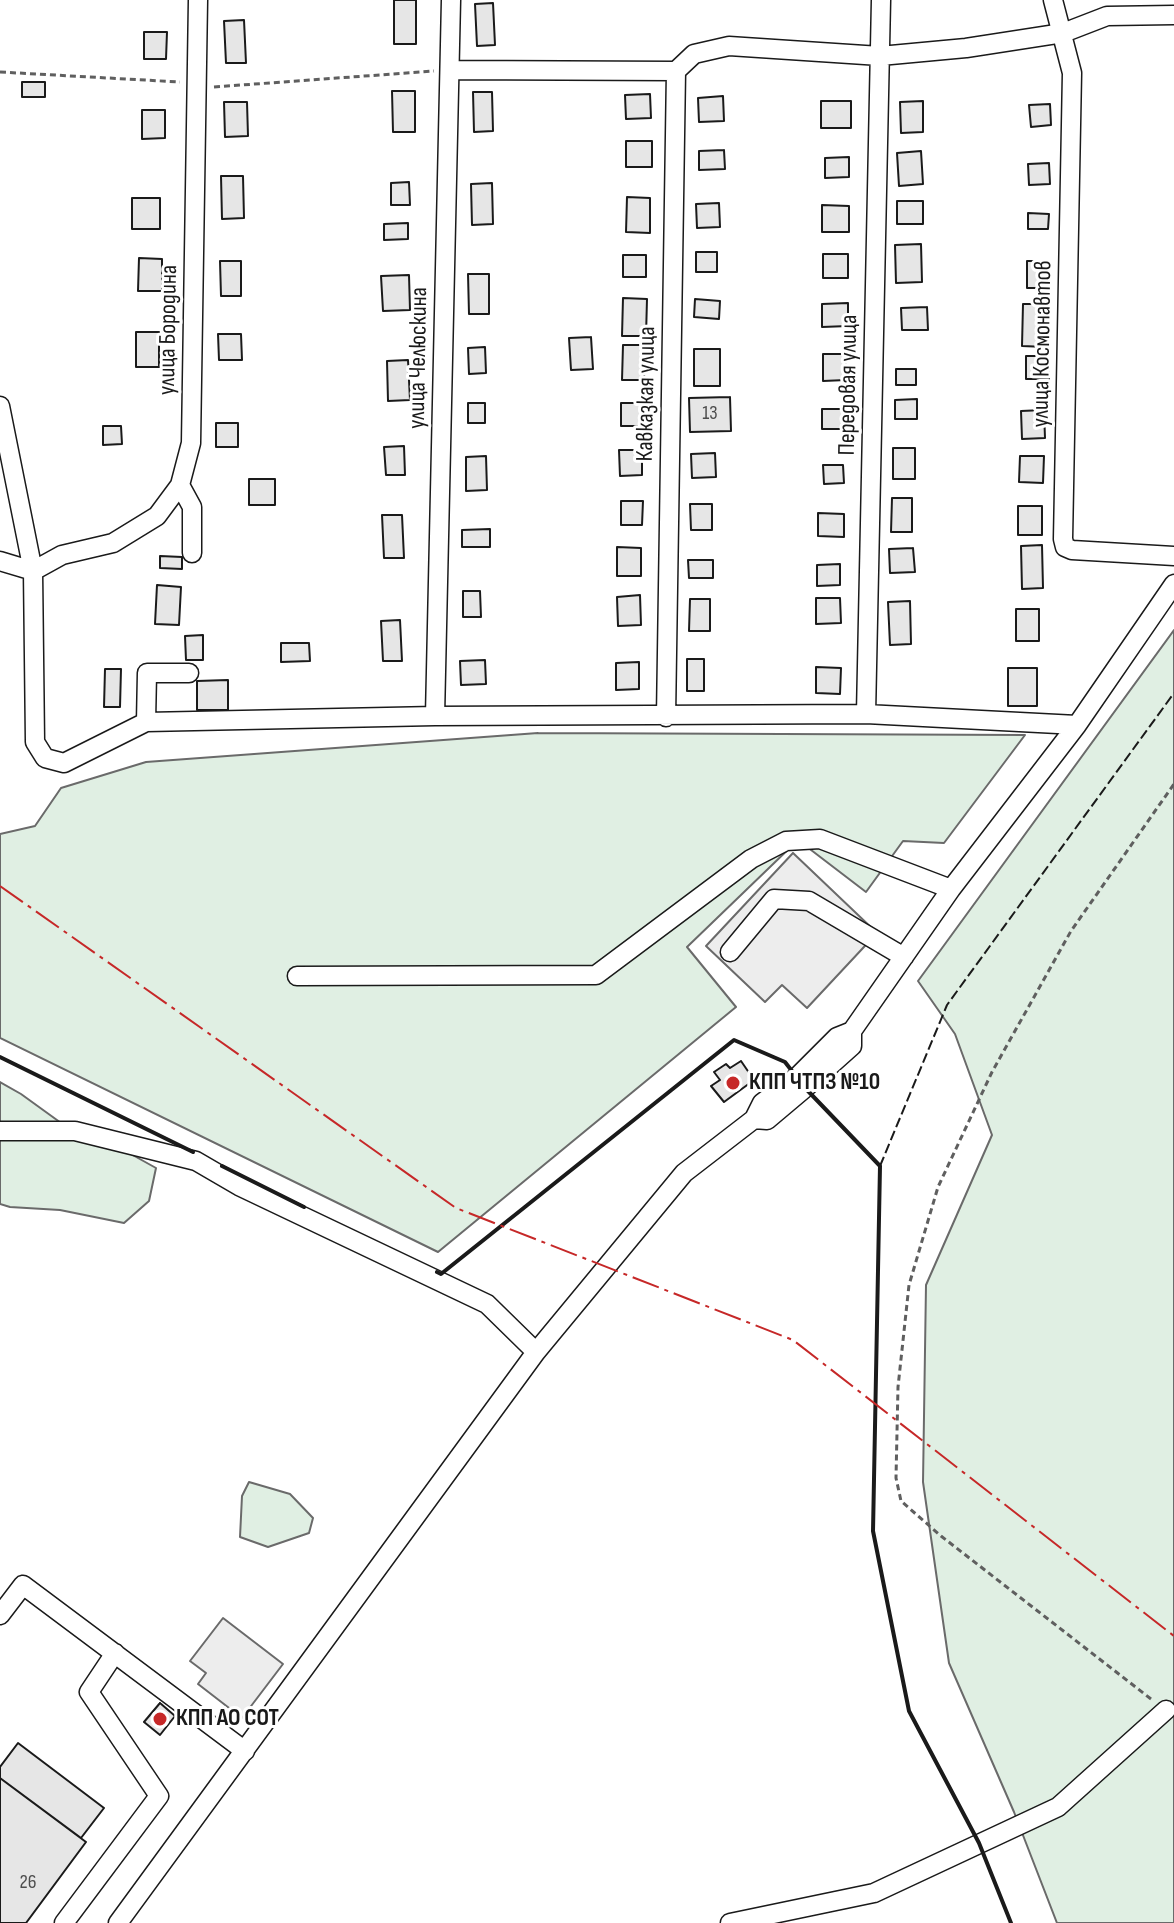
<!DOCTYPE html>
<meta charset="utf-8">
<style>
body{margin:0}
canvas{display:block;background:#fff}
</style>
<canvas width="1174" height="1923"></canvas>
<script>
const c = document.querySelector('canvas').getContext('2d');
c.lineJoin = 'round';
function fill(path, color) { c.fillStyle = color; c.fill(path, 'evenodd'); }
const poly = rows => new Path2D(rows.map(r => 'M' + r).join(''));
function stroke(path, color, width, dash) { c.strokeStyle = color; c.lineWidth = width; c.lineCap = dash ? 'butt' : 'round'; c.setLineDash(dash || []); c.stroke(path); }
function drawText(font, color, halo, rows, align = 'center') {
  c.font = font + ' "Sofia Sans Condensed",sans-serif'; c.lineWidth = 6; c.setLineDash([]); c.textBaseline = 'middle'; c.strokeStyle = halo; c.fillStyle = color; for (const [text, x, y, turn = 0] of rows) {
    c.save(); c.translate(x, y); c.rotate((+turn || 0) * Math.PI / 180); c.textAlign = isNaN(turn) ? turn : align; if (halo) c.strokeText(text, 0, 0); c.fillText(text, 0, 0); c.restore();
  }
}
const green = poly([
 [1174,630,1174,1923,1057,1923,1014,1812,949,1663,923,1482,926,1285,992,1135,955,1034,918,981,1174,630],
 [538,733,1025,735,944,843,903,841,866,892,798,840,687,947,736,1007,438,1252,0,1038,0,834,35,826,61,788,146,762,538,733],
 [0,1082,21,1094,68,1128,111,1143,156,1168,149,1201,124,1223,60,1210,10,1207,0,1204,0,1082],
 [249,1482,290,1494,313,1518,309,1533,268,1547,240,1537,242,1496,249,1482]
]);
fill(green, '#e0efe3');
stroke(green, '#6a6a6a', 2);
const parking = poly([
 [793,853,877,933,807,1008,782,985,765,1002,706,946,793,853],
 [223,1618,283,1664,242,1718,198,1684,206,1673,190,1661,223,1618]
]);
fill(parking, '#ededed');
stroke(parking, '#6a6a6a', 2);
const building = poly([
 [394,0,416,0,416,44,394,44,394,0],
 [493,3,495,45,477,46,475,4,493,3],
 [244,20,246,63,226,63,224,21,244,20],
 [144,32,167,32,166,59,144,59,144,32],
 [22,82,45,82,45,97,22,97,22,82],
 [392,91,415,91,415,132,393,132,392,91],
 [473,92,492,92,493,131,474,132,473,92],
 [650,94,651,118,626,119,625,95,650,94],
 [723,96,724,121,699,122,698,98,723,96],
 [821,101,851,101,851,128,821,128,821,101],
 [923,101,923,132,901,133,900,102,923,101],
 [224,102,247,102,248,136,225,137,224,102],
 [1050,104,1051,125,1031,127,1029,105,1050,104],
 [142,110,165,110,165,138,142,139,142,110],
 [626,141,652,141,652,167,626,167,626,141],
 [724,150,725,169,699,170,699,151,724,150],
 [921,151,923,184,899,186,897,153,921,151],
 [849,157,849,177,825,178,825,158,849,157],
 [1049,163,1050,184,1029,185,1028,164,1049,163],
 [221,176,243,176,244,218,222,219,221,176],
 [409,182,410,205,391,205,391,183,409,182],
 [492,183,493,224,472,225,471,184,492,183],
 [627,197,650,198,650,233,626,232,627,197],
 [132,198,160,198,160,229,132,229,132,198],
 [897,201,923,201,923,224,897,224,897,201],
 [719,203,720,227,697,228,696,204,719,203],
 [822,205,849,206,849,232,822,232,822,205],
 [1028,213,1049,214,1048,229,1028,229,1028,213],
 [408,223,408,239,384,240,384,224,408,223],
 [921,244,922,282,896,283,895,245,921,244],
 [696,252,717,252,717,272,696,272,696,252],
 [823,254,848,254,848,278,823,278,823,254],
 [623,255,646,255,646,277,623,277,623,255],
 [139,258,162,259,162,291,138,291,139,258],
 [220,261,241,261,241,296,221,296,220,261],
 [1027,261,1047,261,1048,288,1027,288,1027,261],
 [468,274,489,274,489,314,469,314,468,274],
 [409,275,410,310,383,311,381,276,409,275],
 [623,298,647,299,646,336,622,336,623,298],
 [695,299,720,301,719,319,694,317,695,299],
 [848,303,848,326,822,327,822,304,848,303],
 [1023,304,1046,304,1046,347,1022,346,1023,304],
 [927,307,928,330,902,330,901,308,927,307],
 [136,332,159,332,159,367,136,367,136,332],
 [218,334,241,334,242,360,219,360,218,334],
 [591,337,593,369,571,370,569,338,591,337],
 [623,345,645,345,644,380,622,380,623,345],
 [485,347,486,373,469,374,468,348,485,347],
 [694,349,720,349,720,386,694,386,694,349],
 [823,354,845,354,846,380,823,381,823,354],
 [1026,356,1049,356,1049,379,1026,379,1026,356],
 [408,360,410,400,388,401,387,361,408,360],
 [896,369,916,369,916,385,896,385,896,369],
 [730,397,731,431,690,432,689,398,730,397],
 [917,399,917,419,895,419,895,400,917,399],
 [468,403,485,403,485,423,468,423,468,403],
 [621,403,642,403,642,426,621,426,621,403],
 [822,409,846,409,846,429,822,429,822,409],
 [1044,410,1045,438,1022,439,1021,411,1044,410],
 [216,423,238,423,238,447,216,447,216,423],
 [103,426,121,426,122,444,103,445,103,426],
 [404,446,405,475,386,475,384,447,404,446],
 [893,448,915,448,915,479,893,479,893,448],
 [619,450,642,450,642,475,620,476,619,450],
 [715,453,716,477,692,478,691,454,715,453],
 [486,456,487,490,466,491,466,457,486,456],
 [1020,456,1044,456,1043,483,1019,482,1020,456],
 [823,465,843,465,844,483,824,484,823,465],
 [249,479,275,479,275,505,249,505,249,479],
 [892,498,912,498,912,532,891,532,892,498],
 [621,501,643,501,642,525,621,525,621,501],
 [690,504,712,504,712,530,691,530,690,504],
 [1018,506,1042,506,1042,535,1018,535,1018,506],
 [818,513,844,514,844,537,818,536,818,513],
 [382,515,402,515,404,558,384,558,382,515],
 [490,529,490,547,462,547,462,530,490,529],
 [1042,545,1043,588,1022,589,1021,546,1042,545],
 [617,547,641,548,641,576,617,576,617,547],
 [913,548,915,572,890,573,889,549,913,548],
 [160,556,182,557,182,569,160,568,160,556],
 [688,560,713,560,713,578,689,578,688,560],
 [840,564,840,585,817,586,817,565,840,564],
 [157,585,181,587,179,625,155,624,157,585],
 [463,591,480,591,481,617,463,617,463,591],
 [640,595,641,625,618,626,617,597,640,595],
 [816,598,840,598,841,623,816,624,816,598],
 [690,599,710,599,710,631,689,631,690,599],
 [910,601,911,644,890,645,888,602,910,601],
 [1016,609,1039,609,1039,641,1016,641,1016,609],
 [400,620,402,661,383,661,381,621,400,620],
 [203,635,203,660,186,660,185,636,203,635],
 [281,643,309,643,310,661,281,662,281,643],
 [687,659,704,659,704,691,687,691,687,659],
 [485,660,486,684,461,685,460,661,485,660],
 [639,662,639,689,616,690,616,663,639,662],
 [816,667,841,668,840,694,816,693,816,667],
 [1008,668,1037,668,1037,706,1008,706,1008,668],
 [105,669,121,669,120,707,104,707,105,669],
 [228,680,228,710,197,710,197,681,228,680],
 [741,1061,754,1080,724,1102,711,1086,720,1080,714,1072,726,1064,730,1068,741,1061],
 [160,1703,175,1716,160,1735,144,1722,160,1703],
 [18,1743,104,1808,81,1838,0,1778,0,1767,18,1743],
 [0,1778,86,1842,26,1923,0,1923,0,1778]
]);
fill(building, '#e6e6e6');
stroke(building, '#1a1a1a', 2);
const minor = poly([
 [1053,0,1072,73,1063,539,1065,547,1072,550,1174,556],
 [450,70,676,71,694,54,729,46,880,56,966,48,1063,33,1107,16,1174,15],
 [0,406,33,571,62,555,113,543,157,516,180,485,191,443,198,0],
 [180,485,192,507,192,553],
 [0,561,33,571,35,742,45,758,64,763,146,722,435,716,866,714,1077,725],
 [866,714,881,0],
 [435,716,451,0],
 [666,717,676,71],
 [146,722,147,673,189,673],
 [730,952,774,899,809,901,904,957],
 [297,976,596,975,751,859,786,841,820,839,951,889],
 [852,1031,951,889,1077,725,1174,584],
 [852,1031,852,1046,805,1088,767,1120,754,1119,762,1103,797,1077,837,1037,852,1031],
 [0,1131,75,1131,196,1161,239,1186,487,1304,536,1352],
 [0,1615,23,1585,245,1751],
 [64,1923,159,1796,89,1692,115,1653],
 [118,1923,536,1352,684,1173,754,1119],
 [730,1923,874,1893,1058,1807,1166,1710]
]);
stroke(minor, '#1a1a1a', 21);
stroke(poly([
 [0,72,180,82],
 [214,87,434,71],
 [1151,1699,941,1536,901,1501,896,1478,898,1387,909,1285,938,1187,992,1072,1071,931,1174,784]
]), '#5f5f5f', 3, [6, 4]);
stroke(minor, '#fff', 18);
stroke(poly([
 [880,1166,947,1005,1174,693]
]), '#1a1a1a', 2, [10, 4]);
stroke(poly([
 [0,1057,193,1152],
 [808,1091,880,1166,873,1531,909,1711,979,1843,1011,1923],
 [222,1166,304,1207],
 [437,1272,441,1274,734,1040,785,1062,795,1075]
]), '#1a1a1a', 4);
stroke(poly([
 [0,886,456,1208,793,1340,1174,1636]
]), '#c62828', 2, [28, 6, 4, 6]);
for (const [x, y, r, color] of [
 [733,1083,8,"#c62828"],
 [160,1719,8,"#c62828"]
]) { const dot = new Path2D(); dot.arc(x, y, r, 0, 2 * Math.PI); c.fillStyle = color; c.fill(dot); stroke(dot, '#fff', 3); }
drawText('20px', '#4d4d4d', null, [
 ["13",710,414],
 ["26",28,1883]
]);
drawText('24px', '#1a1a1a', '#fff', [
 ["улица Бородина",169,330,-89],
 ["улица Космонавтов",1043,344,-89],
 ["улица Челюскина",419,358,-89],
 ["Передовая улица",849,385,-89],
 ["Кавказкая улица",647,394,-89]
]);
drawText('bold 24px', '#1a1a1a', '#fff', [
 ["КПП ЧТПЗ №10",749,1083],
 ["КПП АО СОТ",176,1719]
], 'left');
</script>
